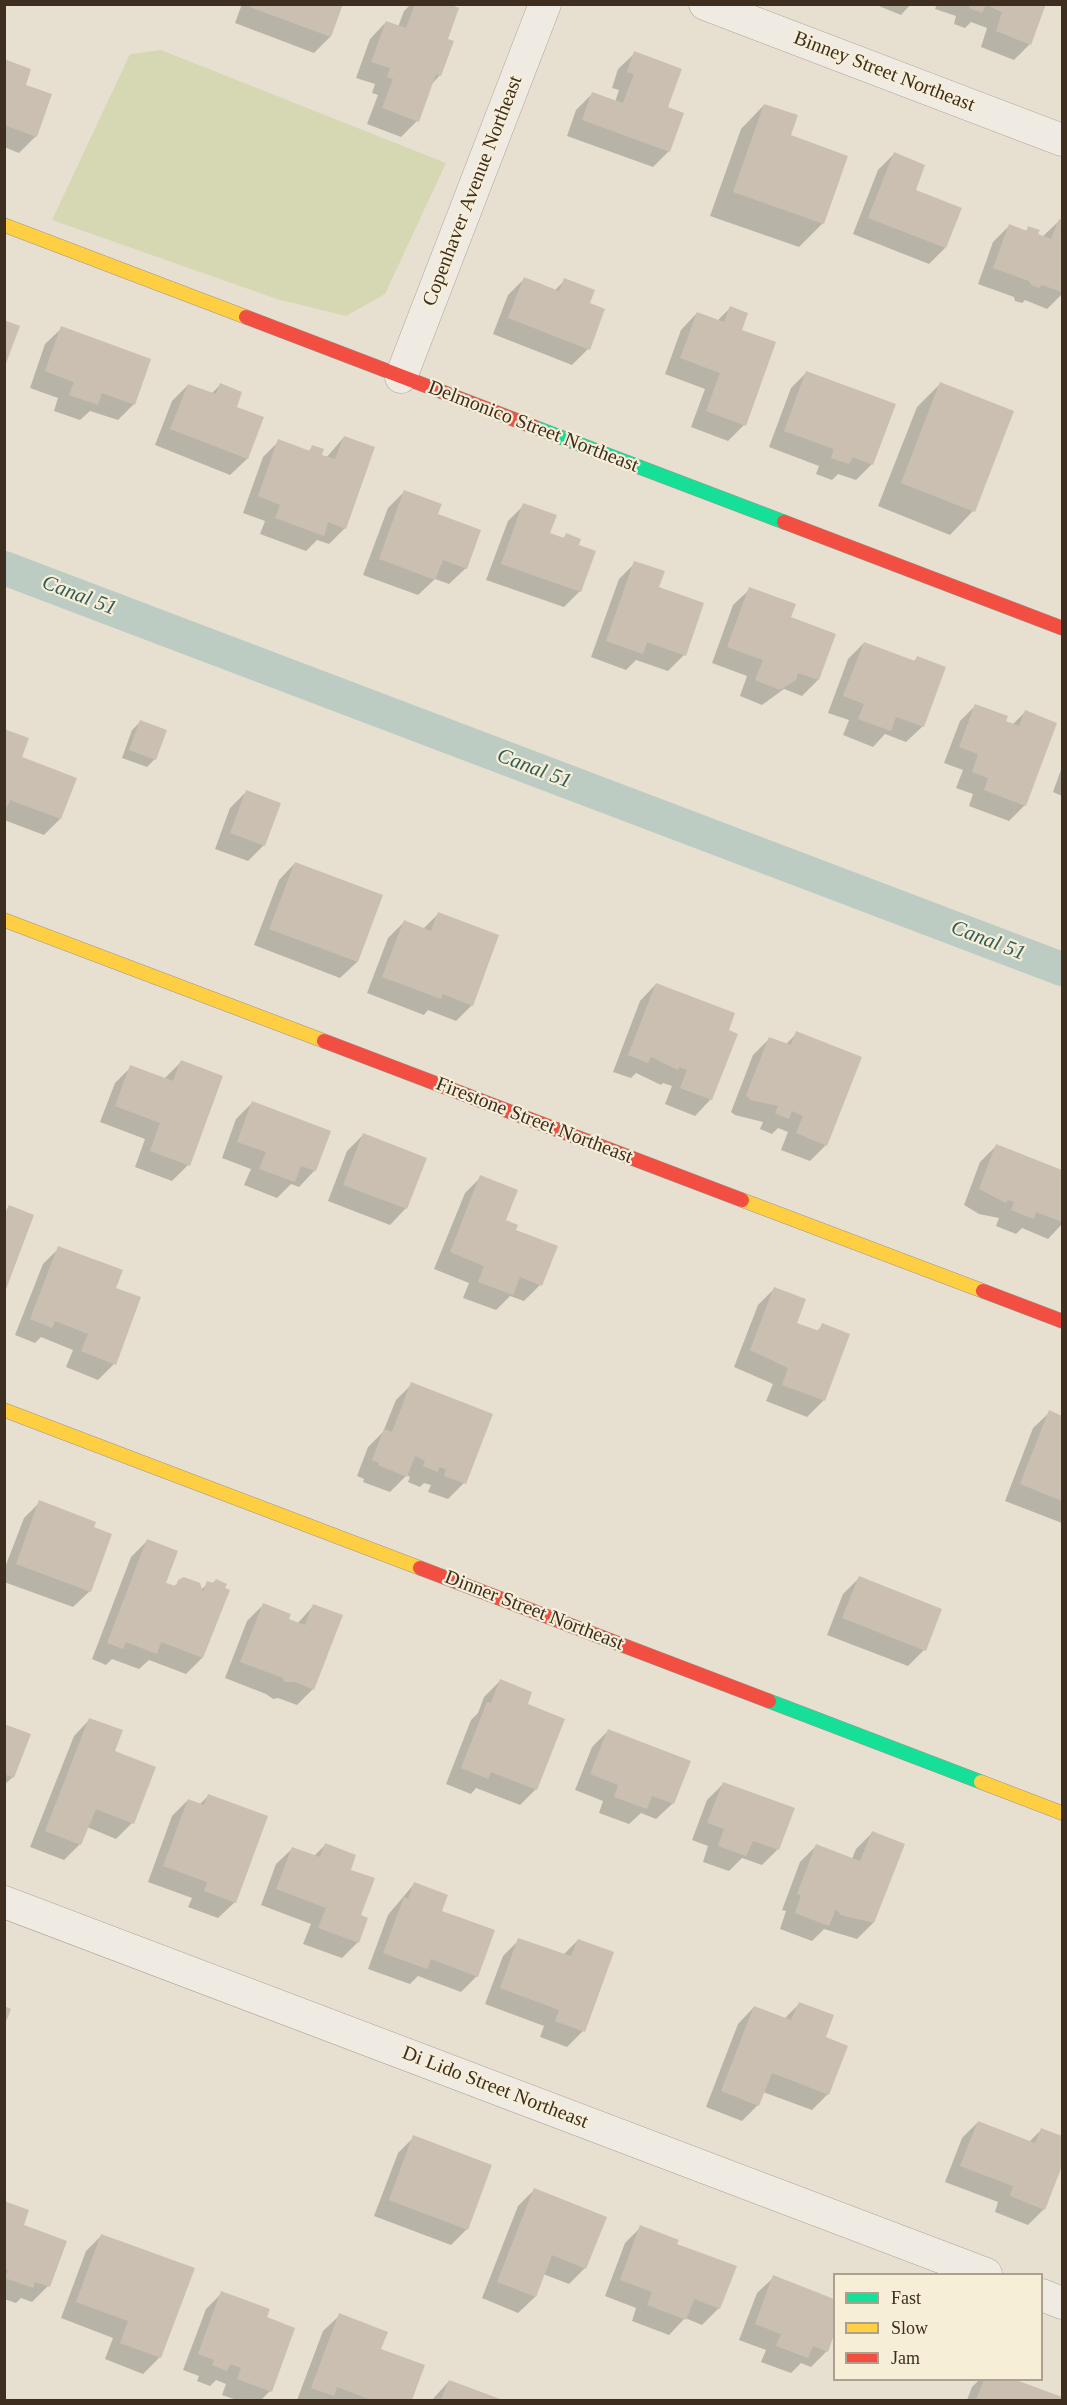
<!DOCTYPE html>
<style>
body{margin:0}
#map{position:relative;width:1067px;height:2405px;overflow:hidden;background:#e7e0d1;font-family:Georgia,serif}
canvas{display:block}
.frame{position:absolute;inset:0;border:6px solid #3d2e20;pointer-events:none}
.legend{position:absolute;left:833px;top:2273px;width:210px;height:108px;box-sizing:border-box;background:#f7eed8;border:2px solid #ada18e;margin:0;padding:8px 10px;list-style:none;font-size:18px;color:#3d2e20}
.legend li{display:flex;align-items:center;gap:12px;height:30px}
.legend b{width:30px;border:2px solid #ada18e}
</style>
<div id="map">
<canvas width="1067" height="2405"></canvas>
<div class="frame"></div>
<ul class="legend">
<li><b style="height:8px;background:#16e098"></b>Fast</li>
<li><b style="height:8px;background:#ffcf43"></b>Slow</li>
<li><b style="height:8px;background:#f24e42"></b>Jam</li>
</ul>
</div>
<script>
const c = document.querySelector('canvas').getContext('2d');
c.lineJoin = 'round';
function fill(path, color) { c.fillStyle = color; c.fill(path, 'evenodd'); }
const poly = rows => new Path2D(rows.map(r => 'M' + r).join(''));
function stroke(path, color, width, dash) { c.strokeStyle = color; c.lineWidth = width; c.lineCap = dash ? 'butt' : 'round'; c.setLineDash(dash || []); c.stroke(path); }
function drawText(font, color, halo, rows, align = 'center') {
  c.font = font + ' Georgia,serif'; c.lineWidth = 4.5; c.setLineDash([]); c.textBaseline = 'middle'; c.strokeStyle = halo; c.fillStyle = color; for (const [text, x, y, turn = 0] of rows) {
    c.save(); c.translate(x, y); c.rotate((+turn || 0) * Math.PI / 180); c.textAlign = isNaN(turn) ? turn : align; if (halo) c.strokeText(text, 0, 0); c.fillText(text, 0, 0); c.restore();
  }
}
fill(poly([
 [161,50,446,163,385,294,346,316,277,299,52,220,130,54]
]), '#d6d7b3');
fill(poly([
 [242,4,342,4,330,37,314,53,235,23],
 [411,4,445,4,446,39,440,75,431,85,417,121,401,137,367,124,378,95,372,93,375,84,356,78,370,39,386,22,398,27,404,11],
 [874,4,911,4,901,15],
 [937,4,1044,4,1030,44,1014,60,981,47,987,28,971,22,965,28,954,24,956,16,935,9],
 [635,53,666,108,669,151,653,167,567,136,576,110,592,94,615,102,619,90,612,88,618,69],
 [4,61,24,85,36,136,19,153,4,147],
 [764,105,789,136,823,223,799,247,710,216,741,129],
 [894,154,945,248,929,264,853,234,878,170],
 [1059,221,1062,222,1062,294,1047,309,1025,300,1022,303,1015,301,1014,297,978,284,993,242,1009,226,1025,232,1029,227,1042,237],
 [524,279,554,291,565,280,588,304,588,349,572,365,493,334,508,295],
 [730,308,740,331,744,425,728,441,691,427,705,389,665,374,681,330,697,313,717,321],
 [62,328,134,404,118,420,90,411,80,420,54,411,58,398,30,388,45,344],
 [807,372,872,464,856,480,838,474,832,480,816,474,819,466,769,447,791,388],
 [940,384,973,511,950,535,878,506,917,407],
 [188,385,211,394,220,385,235,408,262,418,247,459,230,475,155,445,172,401],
 [344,437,345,528,329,544,317,540,306,551,260,534,265,521,243,513,263,457,279,441,308,452,312,447,320,456,326,458],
 [404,492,437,515,466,568,449,584,435,579,418,595,363,575,388,508],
 [524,505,548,534,562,539,567,535,577,546,580,591,564,607,486,580,508,521],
 [635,563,657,588,684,655,668,671,636,660,626,670,591,657,619,579],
 [750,589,789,618,834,635,818,680,802,696,784,689,762,705,740,696,747,676,712,663,733,605],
 [864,643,913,662,917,658,923,726,906,742,885,734,873,747,843,735,849,720,828,713,848,659],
 [976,705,1012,725,1025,712,1025,805,1009,821,969,806,973,794,956,788,963,770,944,763,960,721],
 [140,722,155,759,147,767,122,758,132,730],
 [4,731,20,758,75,779,60,819,44,835,4,820],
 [1062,767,1062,796,1053,792],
 [246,792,264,845,248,861,215,849,230,808],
 [295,863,381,896,357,962,340,978,254,945,279,880],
 [438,914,472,1005,456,1021,428,1010,424,1015,367,993,388,938,404,922,423,929],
 [656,984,711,1099,695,1116,665,1104,672,1086,663,1083,661,1085,636,1073,631,1078,613,1072,640,1001],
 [797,1033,826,1145,810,1161,781,1150,788,1132,778,1128,772,1134,760,1129,763,1122,735,1115,731,1112,753,1055,769,1039,785,1045],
 [181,1062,188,1165,172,1181,135,1167,145,1139,100,1122,115,1083,131,1067,165,1078],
 [252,1103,315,1170,299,1187,291,1184,277,1198,244,1185,251,1169,222,1158,236,1119],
 [363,1135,406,1208,390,1225,328,1201,347,1151],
 [996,1146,1062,1172,1062,1224,1048,1239,1022,1228,1016,1234,996,1226,999,1218,979,1214,964,1205,980,1162],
 [481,1177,504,1220,514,1231,540,1285,524,1301,510,1296,496,1310,463,1298,469,1283,434,1269,465,1193],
 [59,1248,114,1288,114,1364,98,1380,66,1367,73,1350,41,1337,35,1343,15,1335,43,1264],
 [774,1289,795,1324,816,1332,823,1325,848,1335,823,1401,807,1417,766,1401,773,1384,734,1367,758,1305],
 [412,1384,464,1483,448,1499,428,1492,431,1485,424,1483,420,1487,408,1482,410,1477,407,1475,390,1492,363,1482,364,1479,357,1476,368,1447,383,1432,396,1400],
 [1050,1412,1062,1417,1062,1523,1005,1501,1033,1428],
 [40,1502,90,1591,73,1607,4,1582,4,1570,24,1518],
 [147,1541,164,1583,173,1587,179,1582,201,1590,208,1583,212,1584,216,1580,202,1658,186,1674,149,1660,139,1669,112,1659,106,1665,92,1659,131,1557],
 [859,1578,924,1650,908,1666,827,1635,843,1594],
 [263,1605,297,1624,314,1605,313,1689,297,1705,278,1698,273,1699,266,1694,225,1678,247,1621],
 [500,1681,526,1705,536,1789,520,1805,476,1788,471,1794,446,1784,471,1720,478,1713,484,1697],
 [90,1719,132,1823,116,1839,87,1827,80,1844,64,1860,30,1847,74,1736],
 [4,1726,13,1777,4,1785],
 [608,1731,673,1803,656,1819,641,1813,629,1824,599,1813,603,1801,575,1790,592,1747],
 [723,1784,778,1849,762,1865,742,1858,729,1871,703,1862,708,1846,692,1840,707,1800],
 [209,1795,235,1902,218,1918,188,1907,192,1898,148,1882,172,1816,188,1800,200,1804],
 [872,1833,873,1923,857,1939,824,1929,812,1941,780,1929,786,1911,782,1910,800,1862,816,1846,852,1859,856,1849],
 [325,1845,349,1871,360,1916,358,1942,342,1958,303,1944,311,1924,261,1905,276,1864,293,1848,314,1856],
 [414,1884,441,1912,477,1976,461,1992,418,1976,410,1984,368,1969,388,1915],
 [519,1940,563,1955,578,1940,583,2031,567,2047,540,2037,544,2026,485,2004,503,1956],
 [799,2004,824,2038,828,2094,812,2110,763,2092,758,2105,742,2121,706,2107,738,2024,754,2007,784,2019],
 [978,2122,1029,2142,1042,2129,1062,2137,1062,2161,1044,2209,1028,2225,995,2212,998,2202,945,2182,962,2138],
 [414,2137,467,2229,451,2245,374,2216,398,2153],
 [534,2190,585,2268,569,2284,543,2274,535,2297,518,2313,482,2298,518,2206],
 [4,2203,22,2226,48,2286,32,2302,21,2298,16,2303,4,2299],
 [641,2227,675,2245,735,2267,719,2308,702,2325,685,2318,669,2335,632,2321,636,2308,605,2296,625,2243],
 [102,2235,193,2269,159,2358,143,2374,105,2359,113,2338,61,2318,86,2251],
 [774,2277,834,2300,834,2331,827,2351,811,2367,801,2363,791,2373,761,2362,766,2350,739,2340,757,2293],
 [222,2293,265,2318,270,2391,261,2400,237,2400,222,2395,226,2384,216,2380,210,2386,197,2381,199,2376,183,2370,206,2309],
 [340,2315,380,2349,423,2366,410,2400,297,2400,323,2331],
 [979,2380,1011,2380,1062,2400,967,2400,972,2387],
 [449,2381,500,2400,432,2400]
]), '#0003');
stroke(poly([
 [4,568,1062,969]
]), '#bcccc2', 34);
fill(poly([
 [251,4,343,4,331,37,250,7],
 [415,4,449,4,459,8,448,39,454,41,441,76,436,74,419,122,382,108,393,79,387,77,390,68,371,62,386,21,406,28],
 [970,4,1046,4,1031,45,996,31,1002,12,986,5,982,13,969,8],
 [634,51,682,69,668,107,684,113,670,152,582,120,592,92,623,103,634,74,627,72],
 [4,59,31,69,26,85,52,94,37,137,4,125],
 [764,104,798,115,791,135,848,156,824,224,733,192],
 [894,152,925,165,916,190,962,208,946,248,868,218],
 [1059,219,1062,220,1062,292,1042,285,1039,288,1031,285,1029,281,993,268,1009,224,1027,231,1028,226,1040,230,1038,234,1051,239],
 [524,277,559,291,564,278,595,290,590,303,605,309,590,350,508,318],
 [730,306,748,313,742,330,776,342,746,426,706,411,720,373,680,358,697,312,724,322],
 [4,320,20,326,5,366,4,366],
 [61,326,151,359,135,405,102,393,98,405,69,395,74,382,45,371],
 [806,371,896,404,873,465,853,457,849,464,831,458,834,449,784,431],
 [940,382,1014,411,975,512,901,483],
 [220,383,242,392,237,407,264,417,248,459,170,429,188,384,216,394],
 [344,436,375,447,346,529,328,522,324,536,275,518,280,505,258,496,278,439,310,451,312,445,324,449,322,455,335,459],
 [404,490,442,504,438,514,481,530,467,569,443,560,435,580,379,559],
 [523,503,557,515,550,533,564,538,566,533,581,539,579,545,596,551,581,592,501,564],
 [634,561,665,571,659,587,704,603,686,656,647,642,643,654,606,641],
 [749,587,796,604,791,617,836,634,819,680,798,673,796,680,780,690,755,680,763,660,727,647],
 [864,642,915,661,917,656,946,667,924,727,896,717,891,731,858,719,864,704,843,696],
 [975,704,1008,716,1006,721,1019,726,1025,710,1057,723,1026,806,984,790,988,778,972,772,978,754,959,747],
 [140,720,167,730,156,760,129,750],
 [4,729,29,738,22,757,77,778,61,819,10,800,4,813],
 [246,790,281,803,265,846,230,833],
 [295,862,383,895,358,962,269,929],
 [438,912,499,935,473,1006,443,994,441,999,382,977,404,920,431,931],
 [656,983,735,1013,729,1030,738,1034,712,1100,680,1088,687,1070,679,1067,678,1070,651,1057,648,1063,628,1055],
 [796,1031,862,1057,827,1146,796,1133,803,1116,792,1111,789,1119,775,1113,778,1106,751,1100,746,1095,769,1037,791,1045],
 [181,1060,223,1076,190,1166,150,1151,160,1123,115,1106,130,1065,173,1081],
 [252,1101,331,1131,316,1171,301,1166,295,1182,259,1169,266,1152,237,1142],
 [363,1133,427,1158,407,1209,343,1185],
 [996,1144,1062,1170,1062,1222,1036,1212,1034,1219,1011,1210,1014,1202,1008,1200,1006,1203,979,1189],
 [480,1175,518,1190,506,1220,518,1225,516,1230,558,1246,542,1286,520,1277,513,1295,478,1282,484,1266,450,1252],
 [9,1205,34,1215,5,1292,4,1215],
 [58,1246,123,1270,116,1288,141,1297,116,1365,81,1351,88,1334,55,1321,52,1328,30,1319],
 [774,1287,806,1299,797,1323,819,1331,822,1323,850,1334,825,1401,782,1385,788,1368,750,1350],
 [411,1382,493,1414,466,1484,444,1476,446,1469,439,1467,438,1472,423,1466,425,1461,415,1456,407,1477,378,1465,379,1463,372,1460,384,1429,392,1432],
 [1049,1410,1062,1416,1062,1501,1020,1484],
 [39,1500,96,1522,94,1527,112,1534,91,1592,16,1564],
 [147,1539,178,1551,166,1583,176,1586,178,1580,184,1577,200,1583,203,1592,207,1581,214,1583,216,1579,227,1584,225,1588,230,1590,203,1658,161,1642,157,1654,126,1642,123,1649,107,1643],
 [859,1576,942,1609,926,1651,842,1618],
 [263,1603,291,1614,289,1619,305,1625,313,1604,343,1615,314,1690,295,1682,285,1682,283,1678,240,1662],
 [500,1679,532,1692,528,1704,565,1719,537,1790,491,1772,488,1779,461,1768,487,1702,491,1703],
 [89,1718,123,1730,115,1751,156,1767,134,1824,96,1809,81,1845,45,1831],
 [4,1724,31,1734,14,1778,4,1774],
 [608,1729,691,1761,674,1804,652,1796,647,1809,614,1797,618,1785,590,1774],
 [723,1782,795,1808,779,1850,753,1841,746,1856,718,1846,724,1829,707,1823],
 [208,1794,268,1816,236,1903,204,1891,207,1882,163,1866,188,1799,204,1805],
 [872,1831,905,1844,874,1923,841,1915,836,1909,829,1926,795,1913,801,1895,797,1894,816,1844,860,1861],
 [325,1843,356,1855,351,1870,375,1878,361,1915,368,1918,359,1943,318,1928,326,1908,276,1889,292,1847,320,1857],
 [414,1882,448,1895,442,1911,495,1930,478,1977,431,1959,427,1969,383,1953,404,1897,408,1899],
 [518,1938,571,1956,578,1939,614,1952,585,2032,555,2021,559,2010,500,1988],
 [799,2002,834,2015,826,2037,848,2046,829,2095,772,2073,759,2106,721,2091,754,2006,791,2020],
 [4,2006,11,2009,5,2024,4,2024],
 [978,2121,1035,2143,1041,2128,1062,2136,1062,2166,1045,2210,1010,2196,1013,2186,960,2166],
 [413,2135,492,2165,468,2230,389,2200],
 [534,2188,607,2217,586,2269,552,2255,536,2297,497,2282],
 [4,2201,29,2210,24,2225,67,2241,50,2287,35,2282,33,2288,5,2278,8,2270,4,2268],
 [640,2225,679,2240,677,2244,737,2266,720,2309,694,2299,686,2320,647,2305,652,2292,620,2280],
 [101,2234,195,2268,161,2358,120,2343,128,2321,76,2302],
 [773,2275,834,2299,834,2335,828,2352,813,2346,808,2358,776,2346,781,2334,755,2324],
 [221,2291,270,2309,267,2317,295,2328,272,2392,237,2379,241,2368,230,2364,227,2371,212,2365,214,2360,198,2354],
 [339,2313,388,2332,381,2349,425,2365,412,2400,371,2400,337,2387,334,2396,311,2388],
 [449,2380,503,2400,441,2400],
 [984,2380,1016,2380,1062,2397,1062,2400,976,2400]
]), '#cbbfb2');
const street = poly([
 [705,4,1062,140],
 [401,377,545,4],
 [4,1902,986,2274],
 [1042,2295,1062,2303]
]);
const fast = poly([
 [534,427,784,522],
 [769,1701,981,1782]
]);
const slow = poly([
 [4,225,246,317],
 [4,920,324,1041],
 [742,1200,983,1291],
 [4,1410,420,1568],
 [981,1782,1062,1813]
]);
const jam = poly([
 [246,317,534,427],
 [784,522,1062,628],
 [324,1041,742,1200],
 [983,1291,1062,1321],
 [420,1568,769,1701]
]);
stroke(street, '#ada599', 33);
stroke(fast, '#9c958a', 15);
stroke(slow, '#9c958a', 15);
stroke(jam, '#9c958a', 15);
stroke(street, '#efebe3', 32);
stroke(fast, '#16e098', 14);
stroke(slow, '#ffcf43', 14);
stroke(jam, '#f24e42', 14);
drawText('20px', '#3d2e20', '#f7eed8', [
 ["Binney Street Northeast",884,72,21],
 ["Copenhaver Avenue Northeast",473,191,-69],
 ["Delmonico Street Northeast",533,427,21],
 ["Firestone Street Northeast",534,1121,21],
 ["Dinner Street Northeast",534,1611,21],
 ["Di Lido Street Northeast",495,2088,21]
]);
drawText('italic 21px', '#2f5d5a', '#f7eed8', [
 ["Canal 51",79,596,21],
 ["Canal 51",534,769,21],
 ["Canal 51",988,941,21]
]);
</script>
